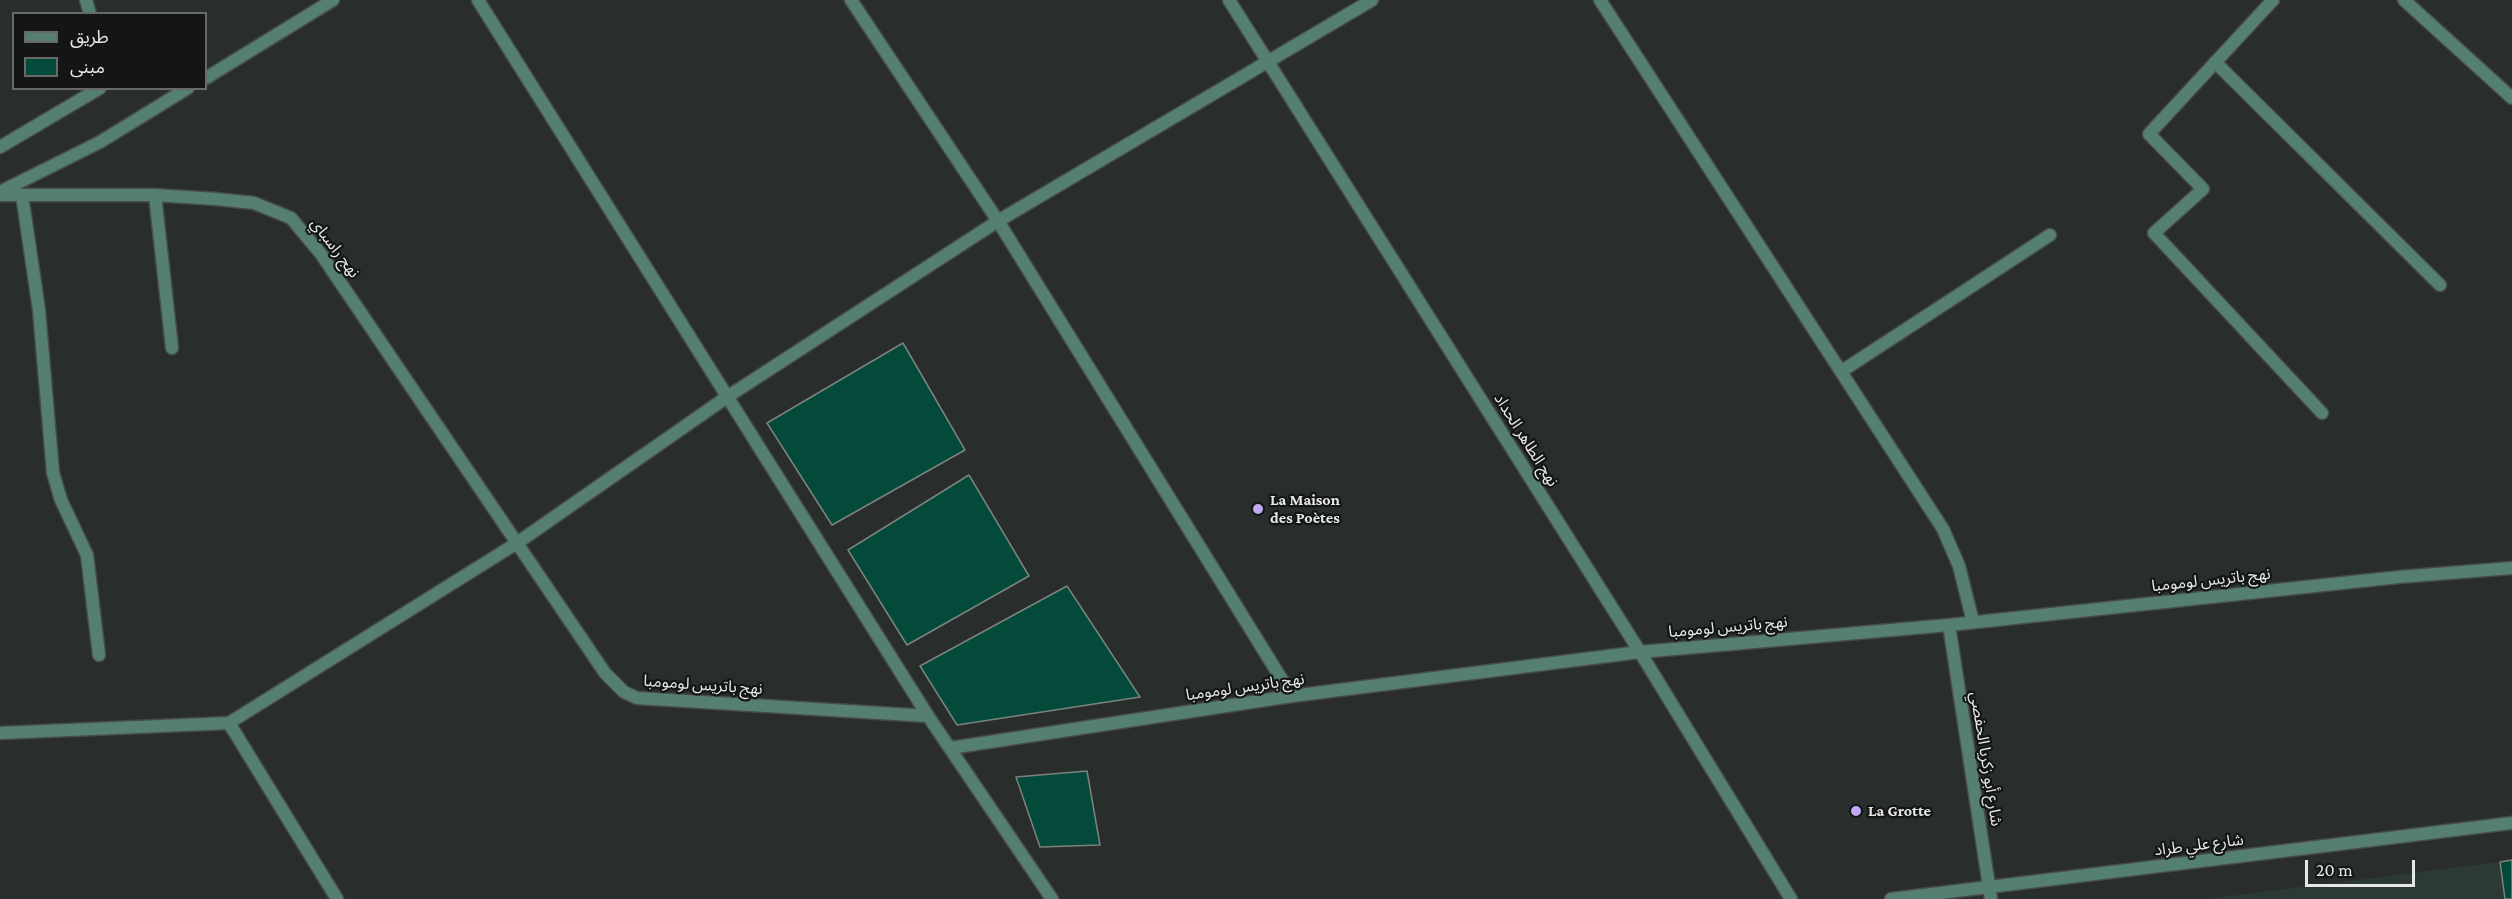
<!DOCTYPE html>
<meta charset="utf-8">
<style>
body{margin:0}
#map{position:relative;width:2512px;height:899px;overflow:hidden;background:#292e2c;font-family:"Crimson Pro","Noto Sans Arabic",serif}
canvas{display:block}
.legend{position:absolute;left:12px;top:12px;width:195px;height:78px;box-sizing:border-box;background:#131615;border:2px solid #676a69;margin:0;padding:8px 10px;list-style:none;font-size:18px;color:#e5e8e7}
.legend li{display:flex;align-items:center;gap:12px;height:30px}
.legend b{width:30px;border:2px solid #676a69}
.scale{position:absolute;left:2305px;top:860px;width:110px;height:27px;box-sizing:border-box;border:3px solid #e5e8e7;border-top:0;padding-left:8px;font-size:18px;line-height:21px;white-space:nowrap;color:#e5e8e7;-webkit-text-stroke:4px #131615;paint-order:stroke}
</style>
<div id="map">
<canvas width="2512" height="899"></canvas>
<ul class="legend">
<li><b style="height:8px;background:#557f72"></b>طريق</li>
<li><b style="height:16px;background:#044a3b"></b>مبنى</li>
</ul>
<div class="scale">20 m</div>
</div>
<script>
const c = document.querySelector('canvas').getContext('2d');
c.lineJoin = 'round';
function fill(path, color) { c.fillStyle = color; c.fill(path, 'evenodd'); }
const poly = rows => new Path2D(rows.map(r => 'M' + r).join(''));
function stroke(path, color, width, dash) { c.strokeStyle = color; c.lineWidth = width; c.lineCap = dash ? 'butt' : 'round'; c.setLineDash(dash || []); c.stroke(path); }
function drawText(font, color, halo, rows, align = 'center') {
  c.font = font + ' "Crimson Pro","Noto Sans Arabic",serif'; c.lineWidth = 4.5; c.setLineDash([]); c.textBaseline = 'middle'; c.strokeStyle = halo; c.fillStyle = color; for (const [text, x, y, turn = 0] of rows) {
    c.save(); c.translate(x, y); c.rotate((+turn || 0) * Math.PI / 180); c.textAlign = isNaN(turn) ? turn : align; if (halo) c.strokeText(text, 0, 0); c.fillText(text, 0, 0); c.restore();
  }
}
fill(poly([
 [2512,860,2512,899,2206,899,2500,862]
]), '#2c3935');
const building = poly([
 [903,343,965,450,832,525,767,423,903,343],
 [969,475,1029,576,907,645,848,550,969,475],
 [1067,586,1140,697,957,725,920,666,1067,586],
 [1087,771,1100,845,1040,847,1016,777,1087,771],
 [2512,860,2512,899,2505,899,2500,862,2512,860]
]);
fill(building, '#044a3b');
stroke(building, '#7b827f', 1.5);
const service = poly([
 [22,195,39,310,53,473,61,500,87,555,99,655]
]);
const pedestrian = poly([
 [2273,0,2149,134,2203,189,2154,233,2322,413],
 [2404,0,2512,98],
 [2215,62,2440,285]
]);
const minor = poly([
 [86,0,90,14],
 [478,0,928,716,1052,899],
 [851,0,998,221,1292,696],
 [1600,0,1943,529,1959,566,1973,622],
 [0,147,100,88],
 [0,195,155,195,216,199,254,203,291,218,321,254,605,673,624,692,637,698,928,716],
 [155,195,172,348],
 [1842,371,2050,235],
 [1949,625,1991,899],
 [229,723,337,899],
 [0,733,229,723,517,543,727,397,998,221,1372,0],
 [950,748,1292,696,1640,652,1949,625,2399,577,2512,568]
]);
const tertiary = poly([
 [1229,0,1640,652,1791,899],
 [206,78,333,0],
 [0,192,100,142,188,88],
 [1891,899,2512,823]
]);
stroke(service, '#474c4a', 15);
stroke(pedestrian, '#474c4a', 15);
stroke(minor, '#474c4a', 15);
stroke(tertiary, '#474c4a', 15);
stroke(service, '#557f72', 12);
stroke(pedestrian, '#557f72', 12);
stroke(minor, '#557f72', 12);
stroke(tertiary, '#557f72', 12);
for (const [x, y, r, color] of [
 [1258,509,6,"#c2a8f3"],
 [1856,811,6,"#c2a8f3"]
]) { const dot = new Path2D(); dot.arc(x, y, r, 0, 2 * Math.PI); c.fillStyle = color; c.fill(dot); stroke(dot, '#131615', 2); }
drawText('16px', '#e5e8e7', '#131615', [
 ["نهج راسباي",335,248,53],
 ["نهج الطاهر الحداد",1526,440,58],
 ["نهج باتريس لومومبا",2211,580,-6],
 ["نهج باتريس لومومبا",1728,627,-5],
 ["نهج باتريس لومومبا",703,685,4],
 ["نهج باتريس لومومبا",1245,687,-8],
 ["شارع أبو زكريا الحفصي",1986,759,81],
 ["شارع علي طراد",2199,845,-7]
]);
drawText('bold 16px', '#e5e8e7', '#131615', [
 ["La Maison",1270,500],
 ["des Poètes",1270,518],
 ["La Grotte",1868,811]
], 'left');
</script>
